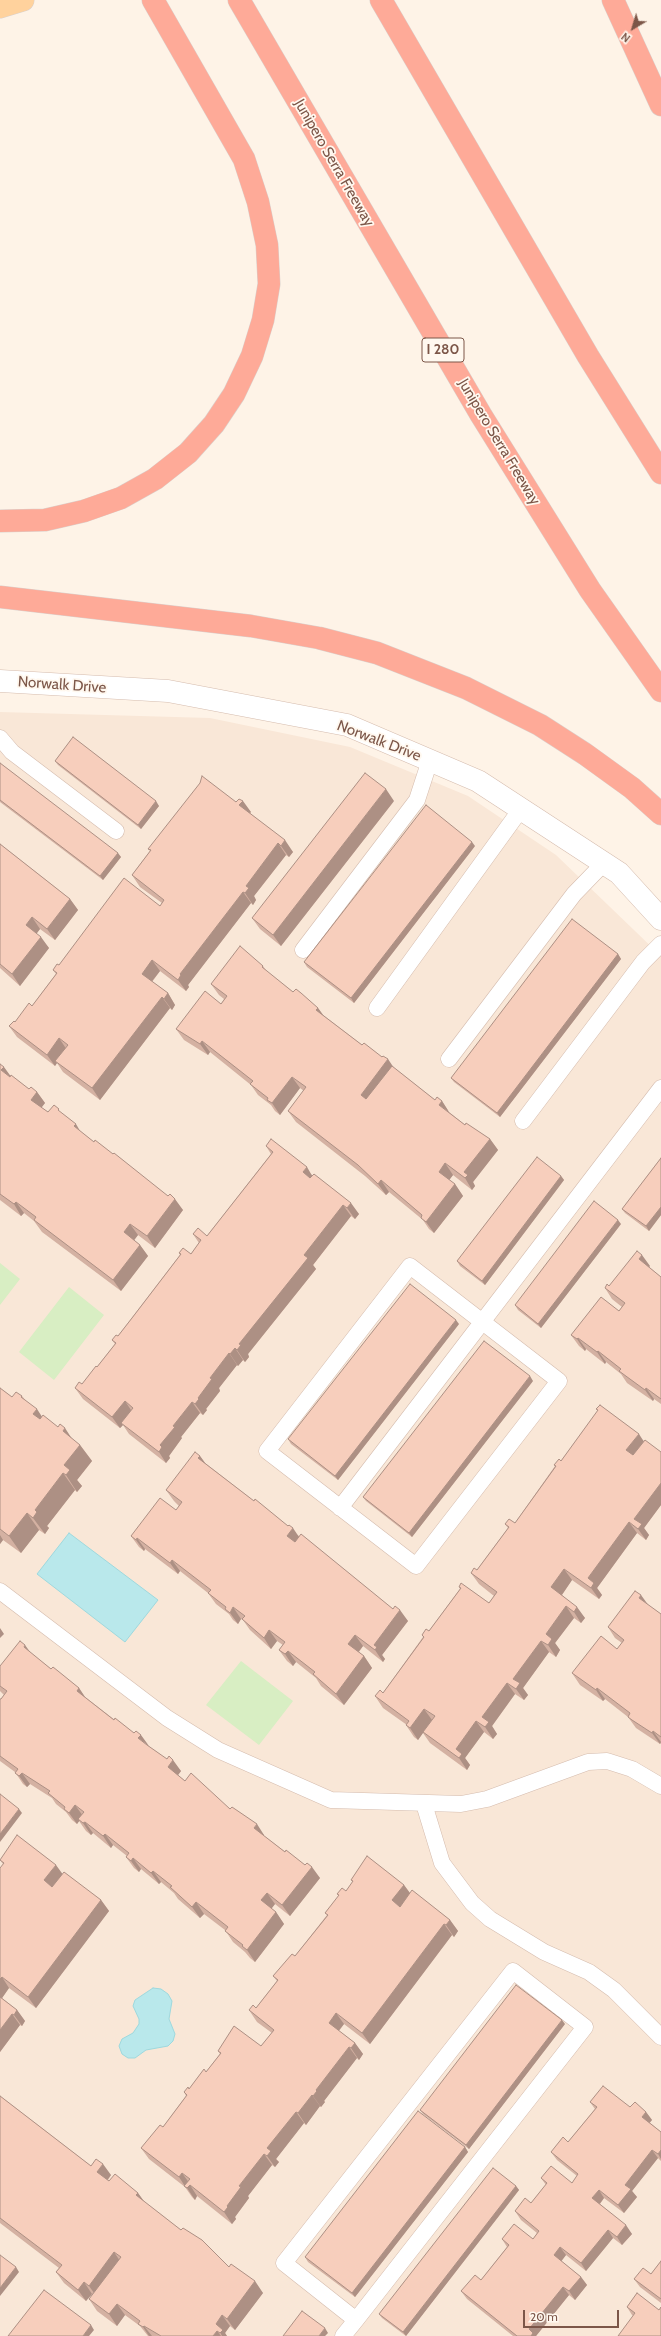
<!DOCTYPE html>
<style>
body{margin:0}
#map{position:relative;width:661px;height:2336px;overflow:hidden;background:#fef3e7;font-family:Cabin,sans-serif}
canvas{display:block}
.north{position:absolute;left:613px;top:8px;width:40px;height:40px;-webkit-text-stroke:3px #fff8ef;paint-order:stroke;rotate:218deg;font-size:11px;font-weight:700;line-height:16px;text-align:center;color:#7c5648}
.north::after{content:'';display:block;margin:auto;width:14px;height:18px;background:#7c5648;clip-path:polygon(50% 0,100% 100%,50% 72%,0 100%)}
.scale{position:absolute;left:523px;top:2310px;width:96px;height:18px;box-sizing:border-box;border:2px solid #7c5648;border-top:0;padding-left:5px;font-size:12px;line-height:14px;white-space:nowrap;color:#7c5648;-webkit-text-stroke:3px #fff8ef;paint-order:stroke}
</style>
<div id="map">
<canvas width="661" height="2336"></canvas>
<div class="north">N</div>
<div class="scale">20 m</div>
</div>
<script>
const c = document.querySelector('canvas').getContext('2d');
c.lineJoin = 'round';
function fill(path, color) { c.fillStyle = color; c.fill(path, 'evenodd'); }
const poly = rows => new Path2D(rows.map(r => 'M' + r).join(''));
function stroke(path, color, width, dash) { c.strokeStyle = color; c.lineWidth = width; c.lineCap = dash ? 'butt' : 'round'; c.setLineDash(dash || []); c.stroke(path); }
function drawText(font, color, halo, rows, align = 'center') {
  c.font = font + ' Cabin,sans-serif'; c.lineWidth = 3.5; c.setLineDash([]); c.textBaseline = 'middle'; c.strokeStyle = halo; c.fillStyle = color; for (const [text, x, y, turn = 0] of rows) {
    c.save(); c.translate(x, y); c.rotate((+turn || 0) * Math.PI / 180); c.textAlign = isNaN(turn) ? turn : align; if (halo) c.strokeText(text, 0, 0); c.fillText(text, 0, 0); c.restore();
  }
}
fill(poly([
 [0,712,210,718,350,747,468,796,556,855,661,956,661,2336,0,2336]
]), '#f9e7d7');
fill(poly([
 [0,1263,20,1279,0,1305],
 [69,1287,104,1315,54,1380,19,1352],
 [241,1661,293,1701,259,1745,206,1705]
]), '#d8eec3');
const water = poly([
 [69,1533,158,1600,125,1642,37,1574,69,1533],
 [153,1988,161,1989,168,1994,172,2001,169,2019,175,2034,173,2041,168,2046,146,2050,135,2058,128,2058,122,2054,119,2046,122,2039,133,2033,139,2024,139,2019,133,2006,135,2000,153,1988]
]);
fill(water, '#b9e8eb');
stroke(water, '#9ed9de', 1);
const lane = poly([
 [0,738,12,752,116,831],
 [303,950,417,800,430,760],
 [377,1008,521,809],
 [449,1059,574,894,604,863],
 [523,1121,643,962,661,944],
 [410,1266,559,1381,416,1566,267,1451,410,1266],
 [340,1508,661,1088],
 [0,1591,167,1718,218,1750,331,1800,461,1804,487,1799,588,1762,607,1761,632,1769,661,1786],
 [424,1804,442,1863,472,1903,490,1919,544,1952,589,1972,614,1990,661,2037],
 [343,2336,356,2320,585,2027,513,1971,284,2263,356,2320]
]);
const street = poly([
 [0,681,168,691,347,725,478,781,619,873,661,919]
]);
const primary = poly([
 [0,7,23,0]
]);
const highway = poly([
 [239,0,481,415,590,590,661,691],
 [381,0,588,356,661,473],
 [613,0,661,105],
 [0,521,45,520,84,511,121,498,155,479,188,453,214,424,234,394,252,356,263,320,269,284,267,245,258,202,244,159,153,0],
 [0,597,251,626,319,638,377,653,466,688,540,725,585,754,632,788,661,814]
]);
stroke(lane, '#d5bcae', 17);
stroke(street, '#d5bcae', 23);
stroke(primary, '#dad0cc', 23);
stroke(highway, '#dad0cc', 23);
stroke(lane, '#fff', 16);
stroke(street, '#fff', 22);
stroke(primary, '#ffd29d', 22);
stroke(highway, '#feaa98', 22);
fill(poly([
 [55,761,159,806,141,829,58,765],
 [0,763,121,857,103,880,0,802],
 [394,801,281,946,260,929,252,918],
 [236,802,251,812,250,813,293,852,289,857,286,855,254,896,256,900,253,905,251,903,188,985,189,987,186,991,160,971,152,982,168,993,175,1005,172,1010,170,1008,100,1100,63,1072,57,1063,55,1066,17,1037,9,1026,15,1022,32,1006,56,974,53,970,59,965,160,906,162,903,140,887,132,875,150,851,148,849],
 [0,844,70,899,78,910,55,940,40,929,36,934,49,948,20,986,0,968],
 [475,846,354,1003,307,967,304,962],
 [618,954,621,959,500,1117,454,1082,451,1078],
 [263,966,267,972,293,992,318,1008,323,1015,362,1045,394,1068,435,1100,442,1101,449,1112,465,1125,490,1139,498,1150,473,1182,475,1186,472,1190,453,1175,449,1180,455,1184,463,1196,434,1233,429,1229,423,1220,389,1192,386,1195,365,1176,296,1122,288,1111,304,1091,300,1088,280,1115,275,1111,271,1105,258,1095,251,1085,210,1052,208,1055,184,1040,176,1029,221,1004,224,999,219,995,211,984],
 [0,1064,10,1076,29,1089,37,1092,45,1103,41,1107,48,1112,63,1115,81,1132,183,1210,155,1248,138,1235,134,1240,140,1245,148,1256,121,1291,42,1232,34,1221,24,1213,21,1216,0,1200],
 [266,1146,312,1175,359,1214,355,1219,351,1216,313,1265,316,1269,248,1354,249,1357,245,1362,243,1360,238,1366,237,1365,219,1388,220,1391,206,1409,207,1410,203,1415,200,1413,181,1437,182,1438,169,1456,170,1458,166,1463,129,1434,123,1425,120,1428,83,1399,75,1388,82,1384,97,1367,115,1344,112,1340,118,1336,180,1255,179,1253,191,1254,199,1243,193,1234,207,1236,271,1154],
 [661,1158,661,1215,649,1231,625,1213,622,1209],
 [561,1176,564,1180,485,1285,460,1266,457,1261],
 [621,1224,541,1328,518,1310,515,1305],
 [650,1266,649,1267,661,1277,661,1404,654,1399,653,1401,627,1383,621,1374,606,1362,605,1364,586,1349,585,1351,579,1346,571,1335,619,1311,622,1307,612,1299,605,1288],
 [459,1324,338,1480,291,1444,288,1439],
 [533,1381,412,1537,366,1501,363,1497],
 [0,1388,12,1397,22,1396,26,1401,42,1417,80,1445,92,1461,77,1480,82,1486,77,1492,75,1490,47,1526,49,1528,45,1534,39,1530,21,1553,3,1540,0,1544],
 [600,1405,644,1441,661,1452,661,1505,644,1528,649,1535,646,1540,637,1533,597,1588,602,1595,599,1599,572,1580,562,1595,585,1618,581,1623,574,1618,555,1643,560,1650,556,1657,549,1652,523,1688,528,1695,524,1700,515,1694,492,1726,497,1734,493,1739,484,1732,465,1758,470,1765,467,1770,430,1743,423,1733,418,1740,414,1737,406,1725,407,1725,383,1708,375,1696,383,1693,423,1637,422,1635,429,1631,460,1589,459,1587,489,1603,494,1596,479,1584,471,1573,477,1570,508,1528,505,1524,515,1523,555,1466,554,1465,561,1461,598,1411,596,1409],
 [200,1456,205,1463,408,1621,382,1655,385,1659,383,1662,363,1646,359,1652,364,1656,372,1668,344,1705,321,1686,316,1678,296,1662,293,1666,287,1661,279,1650,283,1645,277,1641,271,1649,250,1630,243,1620,241,1619,238,1624,233,1620,229,1614,216,1604,208,1593,180,1571,178,1574,145,1549,144,1551,139,1547,131,1536,176,1510,179,1506,174,1501,166,1490],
 [648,1605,661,1614,661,1743,660,1744,636,1728,628,1717,605,1699,603,1701,580,1685,572,1673,617,1649,622,1643,615,1638,608,1627],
 [32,1654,51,1669,79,1688,85,1697,181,1771,178,1775,185,1781,230,1809,264,1835,264,1836,320,1878,290,1916,275,1904,271,1908,276,1912,284,1924,255,1962,250,1958,245,1952,233,1942,225,1930,204,1914,200,1918,178,1899,174,1893,161,1882,159,1884,141,1869,139,1872,134,1868,126,1857,127,1856,113,1845,111,1848,93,1833,91,1835,86,1831,79,1821,77,1824,72,1820,66,1812,56,1804,52,1798,30,1784,27,1787,23,1784,15,1772,0,1761,0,1699,1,1699,4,1695,0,1691,0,1666],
 [0,1860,62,1874,101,1900,109,1911,36,2008,9,1988,2,1998,17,2010,25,2021,22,2026,20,2025,0,2052,3,1864],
 [351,1880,404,1885,410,1893,450,1920,458,1931,454,1937,452,1935,370,2044,344,2024,339,2031,355,2043,363,2054,359,2060,357,2058,324,2101,325,2102,321,2107,320,2106,306,2125,304,2123,276,2159,279,2162,275,2167,272,2165,248,2196,249,2198,235,2217,236,2219,232,2224,197,2196,195,2200,192,2197,185,2187,149,2159,141,2148,163,2127,186,2096,184,2092,189,2089,206,2072,220,2054,218,2051,261,2046,272,2033,257,2022,249,2010,256,2008,277,1981,273,1976,295,1956,327,1915,325,1913,339,1896,337,1894,346,1891,353,1882],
 [565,2024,469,2149,423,2114,420,2110],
 [0,2096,91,2166,111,2175,108,2180,109,2181,138,2193,144,2202,263,2293,235,2330,230,2326,225,2333,227,2336,148,2336,140,2326,125,2315,117,2326,97,2311,89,2299,93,2294,92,2294,86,2301,64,2283,56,2272,59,2268,0,2223],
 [590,2102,630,2107,646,2112,652,2120,649,2122,661,2132,661,2161,658,2158,632,2191,637,2197,624,2213,604,2198,600,2204,632,2234,622,2245,613,2238,586,2271,566,2255,561,2261,581,2277,587,2285,575,2300,569,2295,536,2336,513,2336,467,2299,461,2291,481,2280,507,2247,502,2239,533,2239,537,2233,521,2220,515,2211,531,2203,546,2185,541,2178,572,2183,577,2176,557,2160,551,2152,568,2142,595,2109],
 [465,2147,468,2152,355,2297,308,2262,305,2257],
 [516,2186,519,2190,406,2336,382,2318,379,2314],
 [661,2261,661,2303,640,2287,634,2279,651,2274],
 [637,2293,661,2336,632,2315,627,2307]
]), '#d4b1a2');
fill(poly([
 [386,789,394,801,281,946,273,935],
 [156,801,159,806,141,829,138,825],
 [243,801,251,812,247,816,239,805],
 [285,840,293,852,289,857,281,846],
 [472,842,475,846,354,1003,351,998],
 [278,843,286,855,254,896,256,900,253,905,245,893,246,886],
 [118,853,121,857,103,880,100,876],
 [243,892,251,903,188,985,189,987,186,991,178,980,180,974],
 [70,899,78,910,55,940,47,929],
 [32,917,40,929,34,937,26,925],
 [41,937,49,948,20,986,12,974],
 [618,954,621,959,500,1117,497,1113],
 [152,960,160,971,149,985,142,974],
 [168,993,175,1005,172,1010,164,999],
 [162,997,170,1008,100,1100,92,1088],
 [318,1008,326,1019,316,1010],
 [59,1038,67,1050,55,1061,57,1063,55,1066,47,1055],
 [202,1041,210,1052,208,1055,200,1044],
 [388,1059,396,1071,369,1107,361,1095],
 [4,1067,12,1078,1,1070],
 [292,1077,300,1088,280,1115,272,1103],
 [37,1092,45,1103,39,1111,31,1100],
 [442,1101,449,1112,439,1105],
 [76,1124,83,1136,74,1126],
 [490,1139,498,1150,473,1182,475,1186,472,1190,465,1178,464,1172],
 [445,1163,453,1175,447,1183,439,1172],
 [307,1167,314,1179,311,1183,303,1172],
 [561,1176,564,1180,485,1285,482,1281],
 [381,1180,389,1192,386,1195,378,1184],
 [455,1184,463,1196,434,1233,426,1222],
 [175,1199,183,1210,155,1248,147,1236],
 [16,1202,24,1213,21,1216,14,1204],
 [351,1203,359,1214,355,1219,347,1208],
 [343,1205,351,1216,313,1265,316,1269,248,1354,249,1357,245,1362,237,1350,239,1344,304,1255],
 [661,1207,661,1215,649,1231,646,1226],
 [618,1220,621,1224,541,1328,538,1324],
 [130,1224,138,1235,132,1243,124,1232],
 [140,1245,148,1256,121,1291,113,1280],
 [642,1255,650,1266,647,1270,639,1259],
 [456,1320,459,1324,338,1480,335,1476],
 [578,1338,586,1349,585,1351,577,1339],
 [235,1348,243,1360,238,1366,230,1354],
 [598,1351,606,1362,605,1364,597,1352],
 [229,1353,237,1365,219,1388,220,1391,206,1409,207,1410,203,1415,195,1404,198,1398,210,1378],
 [530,1376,533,1381,412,1537,409,1533],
 [646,1388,654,1399,653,1401,645,1390],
 [125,1401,133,1413,121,1423,123,1425,120,1428,112,1417],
 [192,1402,200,1413,181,1437,182,1438,169,1456,170,1458,166,1463,159,1452,160,1445,173,1426],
 [37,1409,48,1426,33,1414],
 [65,1428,76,1445,63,1431],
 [639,1434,646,1445,634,1461,626,1450],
 [80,1445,92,1461,77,1480,82,1486,77,1492,66,1475,64,1465],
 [200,1456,208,1467,198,1458],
 [63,1473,75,1490,47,1526,49,1528,45,1534,33,1518,35,1510],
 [661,1483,661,1505,644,1528,649,1535,646,1540,638,1529,634,1519],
 [27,1513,39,1530,21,1553,9,1536],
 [629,1522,637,1533,597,1588,602,1595,599,1599,591,1588,588,1578],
 [293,1528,301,1540,295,1547,287,1536],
 [0,1535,3,1540,0,1544],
 [137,1538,145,1549,144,1551,136,1540],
 [172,1560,180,1571,178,1574,170,1563],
 [564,1569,572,1580,559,1599,551,1587],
 [641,1595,649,1606,639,1598],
 [566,1606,574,1618,555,1643,560,1650,556,1657,548,1645,546,1634],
 [233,1607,241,1619,238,1624,230,1613],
 [577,1607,585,1618,581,1623,574,1612],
 [400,1610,408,1621,382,1655,385,1659,383,1662,375,1650,374,1645],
 [0,1628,4,1634,0,1638],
 [269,1630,277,1641,271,1649,264,1638],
 [355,1635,363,1646,356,1655,348,1644],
 [541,1641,549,1652,523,1688,528,1695,524,1700,516,1689,513,1679],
 [25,1645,33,1656,24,1647],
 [288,1651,296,1662,293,1666,285,1654],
 [364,1656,372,1668,344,1705,336,1694],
 [507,1683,515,1694,492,1726,497,1734,493,1739,485,1727,482,1717],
 [79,1688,87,1700,77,1691],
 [597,1688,605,1699,603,1701,596,1690],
 [424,1709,432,1720,418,1740,410,1728],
 [476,1721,484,1732,465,1758,470,1765,467,1770,459,1758,456,1749],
 [653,1731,661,1742,660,1744,652,1733],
 [141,1735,149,1746,138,1738],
 [173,1760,181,1771,175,1779,168,1767],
 [22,1773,30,1784,27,1787,19,1776],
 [75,1805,83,1816,77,1824,69,1813],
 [19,1809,22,1813,0,1842,0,1834],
 [85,1822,93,1833,91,1835,83,1823],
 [257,1824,264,1835,262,1839,254,1828],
 [105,1834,113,1845,111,1848,103,1836],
 [133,1858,141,1869,139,1872,131,1861],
 [56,1865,64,1876,52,1892,44,1880],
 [312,1867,320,1878,290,1916,282,1905],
 [153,1871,161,1882,159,1884,151,1873],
 [404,1885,412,1896,400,1912,392,1900],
 [267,1893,275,1904,269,1912,261,1900],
 [101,1900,109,1911,36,2008,28,1997],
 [196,1902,204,1914,200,1918,192,1907],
 [276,1912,284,1924,255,1962,247,1950],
 [450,1920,458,1931,454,1937,446,1925],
 [444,1924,452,1935,370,2044,362,2033],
 [2,1977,9,1988,0,2001,0,1979],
 [17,2010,25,2021,22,2026,14,2015],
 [336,2013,344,2024,336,2034,329,2023],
 [12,2014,20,2025,0,2052,0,2030],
 [562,2020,565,2024,469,2149,466,2145],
 [355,2043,363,2054,359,2060,351,2048],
 [349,2047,357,2058,324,2101,325,2102,321,2107,313,2096,316,2090],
 [312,2095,320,2106,306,2125,298,2113],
 [296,2112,304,2123,276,2159,279,2162,275,2167,267,2156,267,2148],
 [646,2112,652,2120,648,2125,642,2117],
 [465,2147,468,2152,355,2297,352,2293],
 [652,2150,658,2158,632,2191,637,2197,624,2213,618,2205,625,2185],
 [661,2150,661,2159,658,2154],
 [264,2154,272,2165,248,2196,249,2198,235,2217,236,2219,232,2224,224,2212,227,2206,239,2186],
 [103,2164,111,2175,105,2183,97,2172],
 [182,2173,190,2184,186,2188,179,2177],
 [190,2185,197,2196,195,2200,187,2188],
 [516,2186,519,2190,406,2336,403,2332],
 [599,2190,604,2198,598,2206,592,2198],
 [138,2193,146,2204,136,2195],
 [626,2225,632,2234,622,2245,617,2237],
 [608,2230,613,2238,586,2271,581,2263],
 [560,2247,566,2255,560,2263,554,2255],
 [114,2252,122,2264,97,2297,89,2286],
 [16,2267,19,2272,0,2296,0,2288],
 [581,2277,587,2285,575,2300,569,2291],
 [255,2281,263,2293,235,2330,227,2319],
 [84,2282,92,2294,86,2301,78,2290],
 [563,2287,569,2295,536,2336,531,2336,529,2329],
 [117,2304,125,2315,117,2326,109,2314],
 [222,2315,230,2326,225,2333,227,2336,222,2336,216,2324],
 [91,2325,94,2330,89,2336,83,2336],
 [144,2326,152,2336,149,2336,143,2327],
 [325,2328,328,2333,325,2336,319,2336],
 [217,2331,221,2336,213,2336]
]), '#ad9084');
const building = poly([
 [73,737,156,801,138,825,55,761,73,737],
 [0,763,118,853,100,876,0,800,0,763],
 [365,773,386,789,273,935,252,918,365,773],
 [202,776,236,802,239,799,243,801,239,805,285,840,281,846,278,843,246,886,249,888,245,893,243,892,180,974,181,975,178,980,152,960,142,974,168,993,164,999,162,997,92,1088,55,1061,68,1045,59,1038,47,1055,9,1026,14,1021,15,1022,29,1003,32,1006,57,973,53,970,57,964,59,965,124,878,160,906,164,900,132,875,151,850,148,849,200,783,202,776],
 [426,805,472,842,351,998,304,962,426,805],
 [0,844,70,899,47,929,32,917,26,925,41,937,12,974,0,964,0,844],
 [572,919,618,954,497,1113,451,1078,572,919],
 [240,946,263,966,262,967,293,992,296,989,301,993,318,1008,316,1010,362,1045,364,1043,382,1057,383,1056,388,1059,361,1095,366,1099,392,1066,435,1100,437,1097,442,1101,439,1105,465,1125,466,1123,490,1139,464,1172,468,1175,465,1178,445,1163,439,1172,455,1184,426,1222,421,1218,422,1215,381,1180,378,1184,358,1165,288,1111,306,1087,292,1077,272,1103,267,1100,268,1098,250,1084,253,1081,202,1041,200,1044,176,1029,205,991,221,1004,227,996,211,984,240,946],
 [0,1064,4,1067,1,1070,10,1077,11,1075,29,1089,31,1087,37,1092,31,1100,48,1112,54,1105,59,1109,58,1110,76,1124,74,1126,94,1142,95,1140,113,1154,114,1153,168,1196,170,1194,175,1199,147,1236,130,1224,124,1232,140,1245,113,1280,34,1220,36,1217,16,1202,14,1204,0,1194,0,1064],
 [271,1139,307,1167,303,1172,310,1178,314,1174,351,1203,347,1208,343,1205,304,1255,308,1258,239,1344,241,1345,237,1350,235,1348,230,1354,229,1353,210,1378,212,1379,198,1398,199,1399,195,1404,192,1402,173,1426,175,1427,160,1445,162,1447,159,1452,121,1423,133,1408,125,1401,112,1417,75,1388,79,1382,82,1384,96,1366,97,1367,116,1343,112,1340,116,1335,118,1336,132,1318,181,1254,179,1253,183,1248,191,1254,201,1240,193,1234,198,1228,207,1236,273,1152,266,1146,271,1139],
 [537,1157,561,1176,482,1281,457,1261,537,1157],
 [661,1158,661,1207,646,1226,622,1209,661,1158],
 [594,1201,618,1220,538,1324,515,1305,594,1201],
 [637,1251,642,1255,639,1259,661,1277,661,1399,646,1388,645,1390,619,1371,621,1369,598,1351,597,1352,578,1338,577,1339,571,1335,601,1297,619,1311,625,1303,605,1288,607,1284,609,1286,637,1251],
 [410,1284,456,1320,335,1476,288,1439,410,1284],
 [484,1341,530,1376,409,1533,363,1497,484,1341],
 [0,1388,12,1397,16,1392,22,1396,21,1397,37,1409,33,1414,40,1419,43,1415,58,1427,60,1424,65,1428,63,1431,80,1445,64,1465,70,1470,66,1475,63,1473,35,1510,37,1512,33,1518,27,1513,9,1536,0,1529,0,1388],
 [600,1405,639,1434,626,1450,633,1455,645,1440,661,1452,661,1483,634,1519,642,1524,638,1529,629,1522,588,1578,594,1583,591,1588,564,1569,551,1587,577,1607,574,1612,566,1606,546,1634,552,1639,548,1645,541,1641,513,1679,520,1683,516,1689,507,1683,482,1717,489,1722,485,1727,476,1721,456,1749,462,1754,459,1758,423,1732,435,1716,424,1709,410,1728,406,1725,409,1721,375,1696,380,1690,383,1693,424,1637,422,1635,426,1629,429,1631,461,1588,459,1587,461,1583,489,1603,497,1592,471,1573,474,1568,477,1570,509,1527,505,1524,509,1519,515,1523,556,1466,554,1465,559,1459,561,1461,598,1410,596,1409,600,1405],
 [195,1452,200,1456,198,1458,254,1501,255,1499,288,1526,289,1525,293,1528,287,1536,295,1542,301,1534,393,1609,395,1606,400,1610,374,1645,377,1647,375,1650,355,1635,348,1644,364,1656,336,1694,313,1674,315,1672,288,1651,285,1654,279,1650,285,1642,269,1630,264,1638,242,1619,245,1616,233,1607,230,1613,225,1609,226,1607,208,1593,211,1590,172,1560,170,1563,137,1538,136,1540,131,1536,160,1498,176,1510,182,1502,166,1490,195,1452],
 [635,1591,641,1595,639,1598,661,1614,661,1737,653,1731,652,1733,632,1720,628,1717,630,1713,597,1688,596,1690,572,1673,601,1636,617,1649,624,1640,608,1627,635,1591],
 [20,1641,25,1645,24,1647,51,1669,53,1667,58,1671,79,1688,77,1691,114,1720,115,1718,134,1733,136,1731,141,1735,138,1738,147,1745,167,1759,169,1756,173,1760,168,1767,185,1781,191,1773,230,1809,232,1807,257,1824,254,1828,285,1852,286,1850,305,1865,307,1863,312,1867,282,1905,267,1893,261,1900,276,1912,247,1950,242,1946,243,1945,225,1931,228,1927,196,1902,192,1907,170,1887,172,1886,153,1871,151,1873,133,1858,131,1861,126,1857,129,1853,105,1834,103,1836,85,1822,83,1823,78,1819,84,1812,75,1805,69,1813,64,1809,65,1807,48,1793,50,1791,22,1773,19,1776,15,1773,18,1769,0,1756,0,1699,1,1699,7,1691,0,1686,0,1666,20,1641],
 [0,1794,19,1809,0,1834,0,1794],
 [17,1835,56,1865,44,1880,52,1887,64,1872,101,1900,28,1997,2,1977,0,1979,0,1868,4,1863,0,1860,17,1835],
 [367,1856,404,1885,392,1900,400,1907,412,1890,450,1920,446,1925,444,1924,362,2033,336,2013,329,2023,355,2043,351,2048,349,2047,316,2090,317,2091,313,2096,312,2095,298,2113,296,2112,267,2148,271,2151,267,2156,264,2154,239,2186,241,2187,227,2206,228,2207,224,2212,190,2185,187,2188,184,2186,190,2179,182,2173,179,2177,141,2148,160,2125,163,2127,187,2095,184,2092,188,2087,189,2089,204,2069,206,2072,221,2053,218,2051,234,2026,261,2046,274,2030,249,2010,253,2005,256,2008,278,1980,273,1976,292,1954,295,1956,328,1915,325,1913,339,1895,337,1894,342,1888,346,1891,353,1881,351,1880,367,1856],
 [516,1985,562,2020,466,2145,420,2110,516,1985],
 [0,1997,17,2010,14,2015,12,2014,0,2030,0,1997],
 [603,2086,630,2107,635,2102,646,2112,642,2117,661,2132,661,2150,658,2154,652,2150,625,2185,631,2189,618,2205,599,2190,592,2198,626,2225,617,2237,608,2230,581,2263,560,2247,554,2255,581,2277,569,2291,563,2287,529,2329,533,2333,531,2336,517,2336,461,2291,475,2275,481,2280,509,2245,502,2239,514,2224,533,2239,539,2231,515,2211,525,2198,531,2203,547,2183,541,2178,551,2166,572,2183,578,2174,551,2152,563,2137,568,2142,597,2107,590,2102,603,2086],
 [0,2096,91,2166,96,2159,103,2164,97,2172,109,2181,115,2174,138,2193,136,2195,181,2230,183,2228,202,2240,229,2267,231,2264,255,2281,227,2319,222,2315,216,2324,223,2330,220,2333,217,2331,213,2336,161,2336,144,2326,143,2327,138,2324,140,2321,117,2304,109,2314,89,2299,121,2257,114,2252,89,2286,84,2282,78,2290,56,2272,62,2265,0,2218,0,2096],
 [418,2111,465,2147,352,2293,305,2257,418,2111],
 [493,2168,516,2186,403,2332,379,2314,493,2168],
 [0,2255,16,2267,0,2288,0,2255],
 [661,2261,661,2299,634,2279,643,2268,651,2274,661,2261],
 [44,2290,91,2325,83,2336,8,2336,44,2290],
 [637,2293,659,2310,661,2307,661,2336,618,2336,635,2313,627,2307,637,2293],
 [302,2311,325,2328,319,2336,283,2336,302,2311]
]);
fill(building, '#f7cebc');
stroke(building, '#ad9084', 1);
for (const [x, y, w] of [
 [443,350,42]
]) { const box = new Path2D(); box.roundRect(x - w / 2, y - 12, w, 24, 3); c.fillStyle = '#fff8ef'; c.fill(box); stroke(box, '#7c5648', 1); }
drawText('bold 14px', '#7c5648', null, [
 ["I 280",443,350]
]);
drawText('15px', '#7c5648', '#fff8ef', [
 ["Junipero Serra Freeway",334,163,60],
 ["Junipero Serra Freeway",499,442,59],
 ["Norwalk Drive",62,685,4],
 ["Norwalk Drive",379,741,21]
]);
</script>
